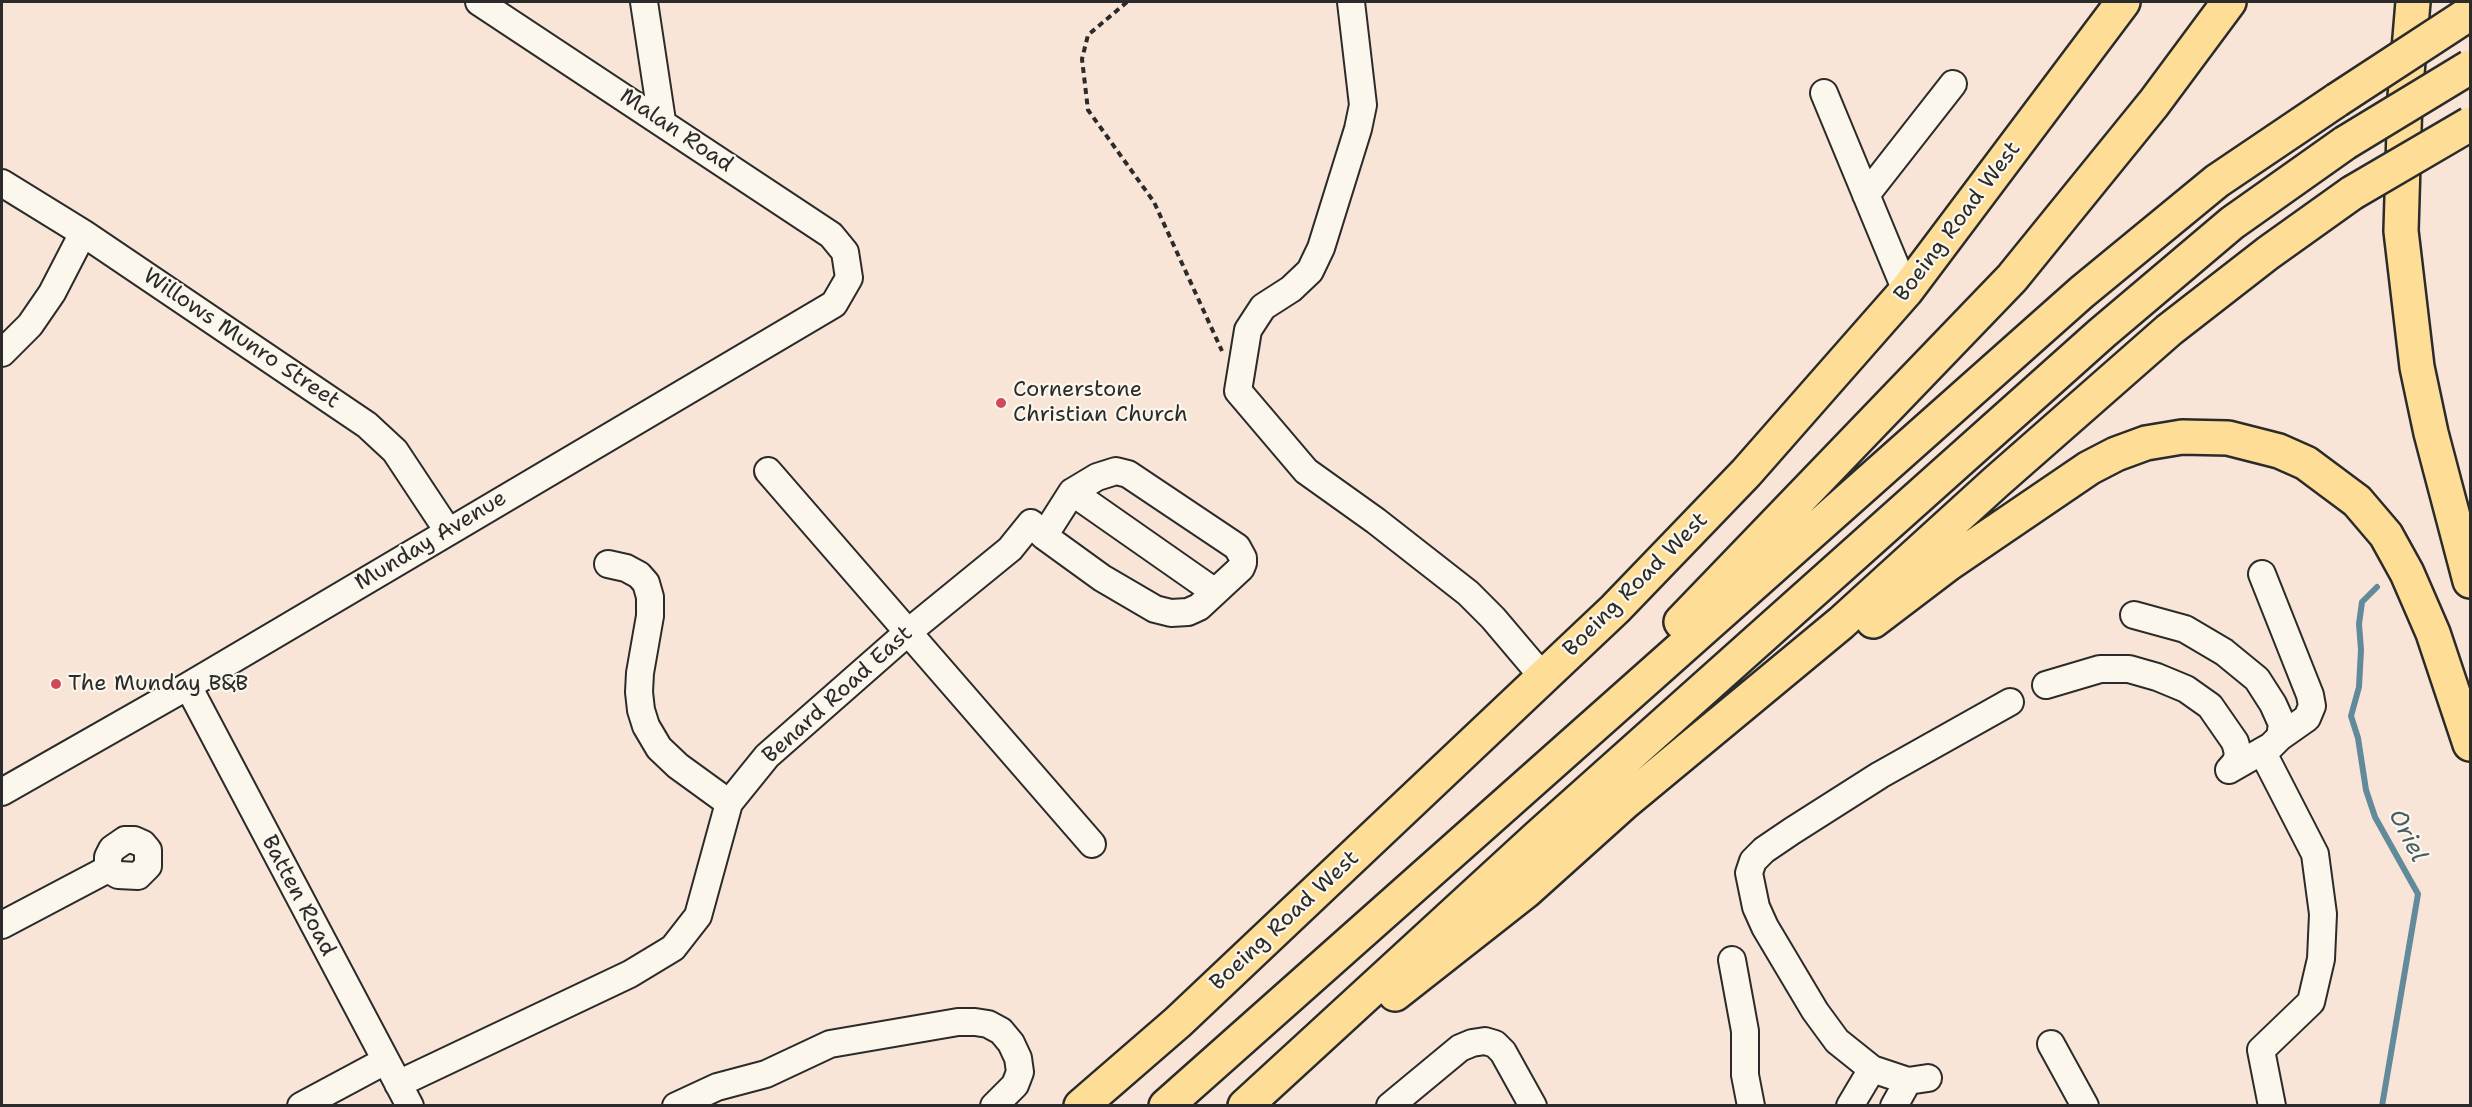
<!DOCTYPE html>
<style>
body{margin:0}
#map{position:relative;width:2472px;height:1107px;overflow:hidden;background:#f8e5d7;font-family:"Shantell Sans",sans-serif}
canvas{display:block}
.frame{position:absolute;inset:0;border:3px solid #2b2b2b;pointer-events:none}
</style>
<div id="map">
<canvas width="2472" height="1107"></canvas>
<div class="frame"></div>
</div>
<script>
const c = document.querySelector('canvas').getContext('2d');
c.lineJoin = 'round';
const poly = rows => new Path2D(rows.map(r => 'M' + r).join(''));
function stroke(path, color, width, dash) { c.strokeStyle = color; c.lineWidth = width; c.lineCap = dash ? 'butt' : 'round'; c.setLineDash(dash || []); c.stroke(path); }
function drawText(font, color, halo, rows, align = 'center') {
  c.font = font + ' "Shantell Sans",sans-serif'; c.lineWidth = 4.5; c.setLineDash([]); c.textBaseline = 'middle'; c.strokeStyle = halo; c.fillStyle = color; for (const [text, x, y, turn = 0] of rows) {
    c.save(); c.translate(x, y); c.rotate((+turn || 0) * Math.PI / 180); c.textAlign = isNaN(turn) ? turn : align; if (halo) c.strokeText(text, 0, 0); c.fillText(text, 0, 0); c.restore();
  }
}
stroke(poly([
 [2377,587,2362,602,2359,624,2361,650,2359,687,2351,716,2358,738,2366,790,2375,817,2418,894,2382,1106]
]), '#618a9b', 6);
const minor = poly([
 [644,2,662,121],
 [1351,2,1363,105,1358,129,1321,248,1310,271,1291,289,1263,307,1248,330,1238,391,1306,471,1376,521,1468,593,1493,618,1543,677],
 [1824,93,1906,291],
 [2,183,83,233,367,425,395,451,448,531],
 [1866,195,1953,84],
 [2,353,30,325,52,293,83,233],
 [768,471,1092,844],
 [1072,492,1215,592],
 [608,564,626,568,639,575,646,583,650,597,650,616,640,673,639,692,641,710,646,726,659,748,678,766,729,803],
 [2262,574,2310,695,2312,706,2307,718,2280,737],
 [2134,615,2185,629,2224,652,2257,679,2273,704,2282,724,2280,737,2271,746,2229,770],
 [2046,685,2100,669,2129,669,2157,677,2186,689,2210,706,2235,742,2238,753,2236,762,2229,770],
 [188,686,410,1106],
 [2262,751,2315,854,2323,914,2321,959,2311,1002,2261,1050,2272,1106],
 [2,792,188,686,834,304,849,278,845,252,831,235,479,2],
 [125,840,134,840,143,844,148,850,148,866,138,876,118,875,108,869,108,857,112,849,125,840],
 [2,925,108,869],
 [1732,960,1745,1031,1745,1075,1751,1106],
 [2051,1044,2085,1106],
 [1928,1078,1908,1081,1872,1069,1837,1041,1815,1011,1765,927,1756,907,1749,873,1753,861,1764,850,1792,831,1880,775,2010,702],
 [398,1084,630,974,673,948,698,916,729,803,767,756,907,633,1010,549,1031,523,1044,536,1102,578,1155,609,1171,613,1188,612,1199,607,1241,568,1243,563,1243,558,1237,547,1128,474,1116,471,1097,477,1072,492,1044,536],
 [301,1106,385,1061],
 [676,1106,717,1087,766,1074,830,1044,958,1022,975,1022,988,1024,1001,1031,1011,1043,1018,1058,1020,1072,1015,1085,994,1106],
 [1390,1106,1460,1048,1472,1043,1485,1041,1495,1044,1503,1052,1533,1106],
 [1850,1106,1872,1069],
 [1894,1106,1908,1081]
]);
const major = poly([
 [1081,1106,1178,1022,1615,609,1746,473,1906,291,2123,2]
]);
const highway = poly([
 [2413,2,2405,97,2401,231,2417,367,2431,433,2470,581],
 [1873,621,1948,564,2089,468,2116,454,2146,443,2182,437,2228,438,2279,451,2306,463,2357,501,2386,535,2407,573,2433,633,2470,744],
 [1681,622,2012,278,2154,103,2229,2],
 [1395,994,1526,891,1625,802,1841,623,1996,482,2169,330,2268,253,2352,193],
 [1166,1106,2082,292,2217,181,2337,100],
 [1245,1106,1539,836,2102,333,2232,223,2345,143]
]);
stroke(minor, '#2b2b2b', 30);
stroke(major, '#2b2b2b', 38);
stroke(highway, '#2b2b2b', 38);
stroke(poly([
 [1127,2,1088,35,1082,59,1088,110,1154,202,1222,351]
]), '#2b2b2b', 4, [6, 4.5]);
stroke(minor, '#fbf7ec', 26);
stroke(major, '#fedd96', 33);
stroke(highway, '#fedd96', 33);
const highwayBridge = poly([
 [2337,100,2470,13],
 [2345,143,2470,67],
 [2352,193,2470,124]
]);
stroke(highwayBridge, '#2b2b2b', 38, []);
stroke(highwayBridge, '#fedd96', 33);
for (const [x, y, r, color] of [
 [1001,403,6,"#d1495b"],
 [56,684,6,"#d1495b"]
]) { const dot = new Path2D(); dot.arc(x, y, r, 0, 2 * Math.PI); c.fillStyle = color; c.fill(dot); stroke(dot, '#fbf7ec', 2); }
drawText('22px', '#2b2b2b', '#fbf7ec', [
 ["Malan Road",676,131,34],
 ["Boeing Road West",1958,222,-53],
 ["Willows Munro Street",241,339,34],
 ["Munday Avenue",431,541,-31],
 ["Boeing Road West",1636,585,-45],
 ["Benard Road East",838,695,-42],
 ["Batten Road",298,896,62],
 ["Boeing Road West",1285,921,-43]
]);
drawText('22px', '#2b2b2b', '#fbf7ec', [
 ["Cornerstone",1013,390],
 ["Christian Church",1013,415],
 ["The Munday B&B",68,684]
], 'left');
drawText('italic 24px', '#465b63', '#fbf7ec', [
 ["Oriel",2407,836,63]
]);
</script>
